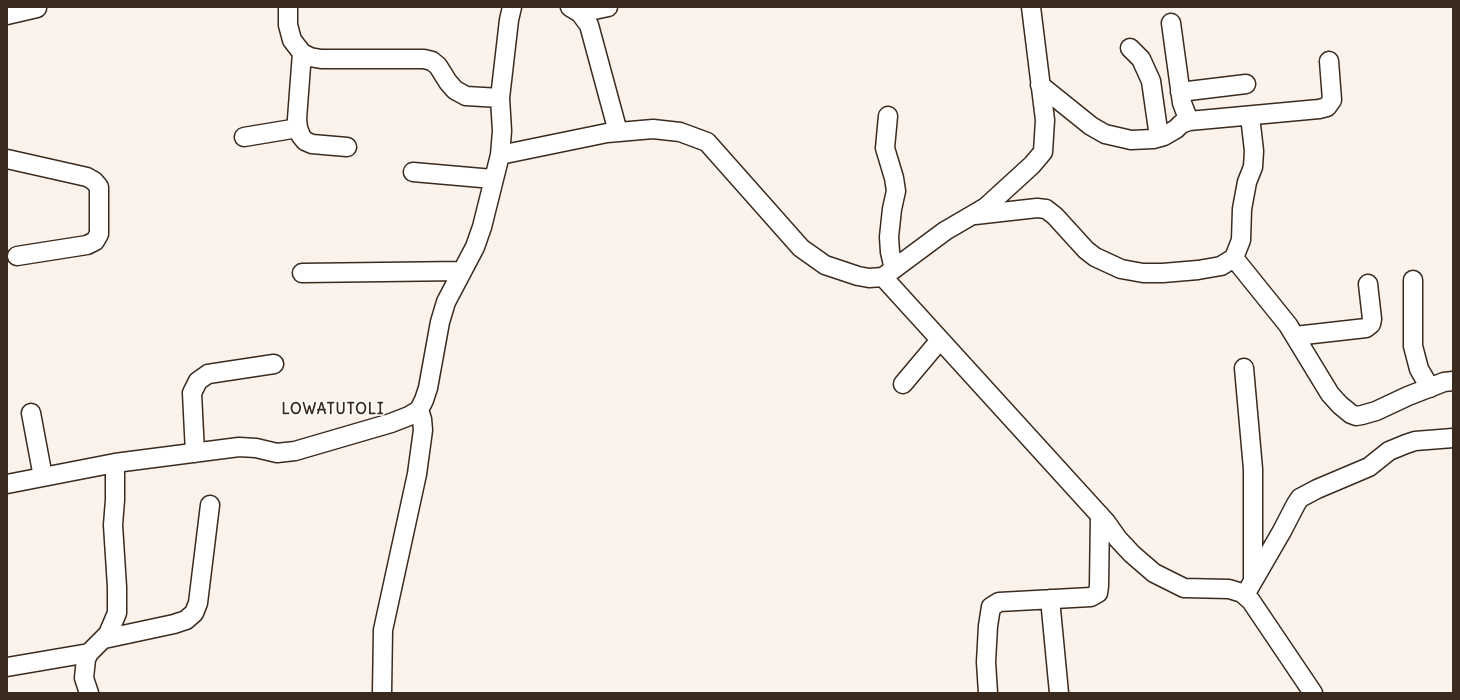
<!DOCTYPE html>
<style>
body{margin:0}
#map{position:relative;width:1460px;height:700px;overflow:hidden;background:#fbf3eb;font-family:Delius,sans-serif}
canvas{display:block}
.frame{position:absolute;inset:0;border:8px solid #3b2a1e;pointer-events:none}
</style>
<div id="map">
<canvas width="1460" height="700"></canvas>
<div class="frame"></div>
</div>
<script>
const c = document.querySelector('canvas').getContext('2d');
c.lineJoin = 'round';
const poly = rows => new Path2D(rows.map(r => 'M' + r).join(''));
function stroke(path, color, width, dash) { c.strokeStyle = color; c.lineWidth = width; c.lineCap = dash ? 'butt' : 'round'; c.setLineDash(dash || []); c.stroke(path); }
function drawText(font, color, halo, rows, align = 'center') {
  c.font = font + ' Delius,sans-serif'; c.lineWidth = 3; c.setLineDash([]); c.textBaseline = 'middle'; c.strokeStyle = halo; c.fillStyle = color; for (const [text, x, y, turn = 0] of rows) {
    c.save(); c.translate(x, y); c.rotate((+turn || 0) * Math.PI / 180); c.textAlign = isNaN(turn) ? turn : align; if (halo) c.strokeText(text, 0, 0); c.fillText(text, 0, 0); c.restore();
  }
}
const minor = poly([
 [288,7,288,25,292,40,302,53,310,57,321,59,424,59,432,61,438,66,448,82,455,90,466,96,500,98],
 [570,7,580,13,589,25,618,132],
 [580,13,608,7],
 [7,15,37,8],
 [1171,23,1182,103,1189,121],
 [1130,48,1141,59,1151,81,1159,137],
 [302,53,297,119,298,128,301,136,305,141,312,144,347,147],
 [1040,85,1091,126,1105,134,1131,140,1153,139,1164,136,1176,129,1181,124,1189,121,1319,109,1327,107,1332,100,1329,61],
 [1180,92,1246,84],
 [888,116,885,148,894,178,896,191,892,209,889,237,890,252,894,269],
 [244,137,298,128],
 [500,155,607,133,653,129,680,132,707,142,801,248,825,265,858,276,869,278,883,277,945,231,986,207,1032,165,1043,152,1045,120,1031,7],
 [7,159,87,177,94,181,99,187,99,234,95,241,87,245,17,256],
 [413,172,493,179],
 [975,215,1037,208,1046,209,1055,216,1086,250,1095,257,1121,269,1143,273,1163,273,1198,270,1221,266,1234,258,1241,240,1242,209,1247,182,1253,167,1254,151,1250,116],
 [1234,258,1288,325,1330,394,1340,405,1351,414,1356,416,1362,415,1376,411,1408,396,1444,382,1453,381],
 [302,273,462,271],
 [883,277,1106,522,1118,539,1132,554,1154,573,1184,588,1229,589,1242,593,1251,601,1313,693],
 [1413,280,1413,346,1419,369,1430,388],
 [1295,336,1366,328,1371,324,1372,319,1368,284],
 [1244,368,1253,469,1253,579],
 [903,384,940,340],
 [31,413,43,477],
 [195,453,192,393,198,381,208,374,274,364],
 [7,484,115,463,239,447,256,448,277,453,295,451,391,423,409,416,419,410,424,400,428,388,440,322,446,302,475,247,482,227,500,155,502,131,500,98,509,20,512,7],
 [1245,595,1282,531,1296,504,1300,498,1317,489,1369,467,1389,451,1406,444,1415,441,1453,438],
 [1050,599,1059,693],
 [104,639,174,624,186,620,194,613,198,603,210,505],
 [7,667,89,653],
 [89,693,84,678,86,659,89,653,108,634,117,613,117,587,113,525,115,500,115,463],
 [382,693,383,630,417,474,423,430,422,419,419,410],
 [988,693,986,662,988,626,991,607,999,602,1091,597,1098,593,1099,586,1100,515]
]);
stroke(minor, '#3b2a1e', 21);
stroke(minor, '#fff', 18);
c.letterSpacing = '1px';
drawText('bold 15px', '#3b2a1e', '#fff', [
 ["LOWATUTOLI",333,410]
]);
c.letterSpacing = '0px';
</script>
